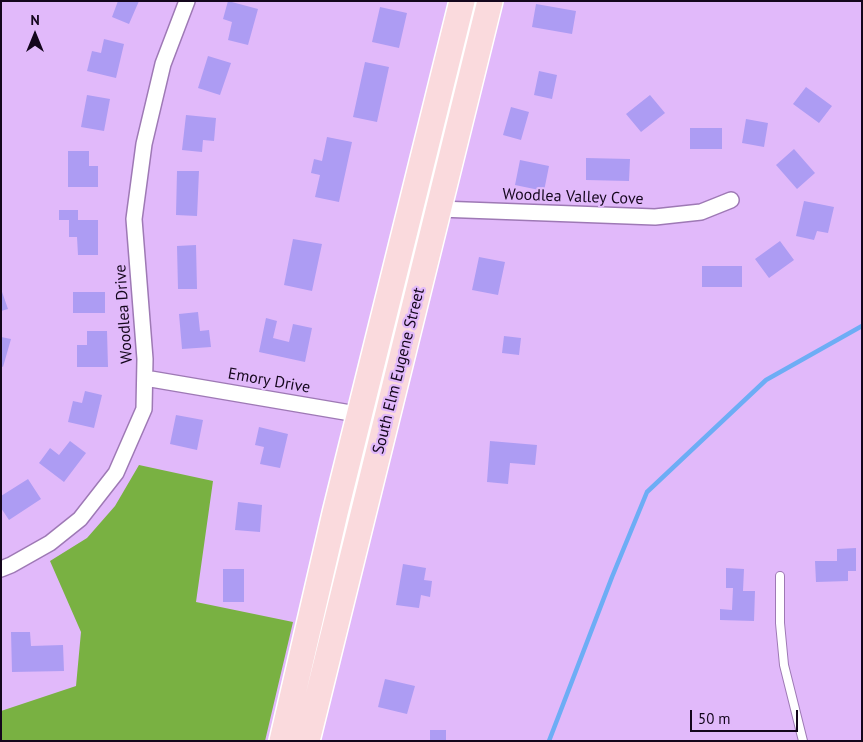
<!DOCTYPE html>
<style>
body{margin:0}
#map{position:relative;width:863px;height:742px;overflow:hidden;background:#e1b9fa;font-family:"PT Sans",sans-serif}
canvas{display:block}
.frame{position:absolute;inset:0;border:2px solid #14061c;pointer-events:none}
.north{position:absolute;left:10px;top:10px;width:50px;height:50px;-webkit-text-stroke:4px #e1b9fa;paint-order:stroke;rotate:0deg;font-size:14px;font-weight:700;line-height:20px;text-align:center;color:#14061c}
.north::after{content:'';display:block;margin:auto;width:18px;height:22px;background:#14061c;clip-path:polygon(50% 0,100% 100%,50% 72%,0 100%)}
.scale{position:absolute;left:690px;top:710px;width:108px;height:22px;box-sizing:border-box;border:2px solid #14061c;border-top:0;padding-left:6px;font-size:15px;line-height:18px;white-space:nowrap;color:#14061c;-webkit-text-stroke:4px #e1b9fa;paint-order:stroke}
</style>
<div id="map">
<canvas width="863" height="742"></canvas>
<div class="frame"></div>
<div class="north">N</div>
<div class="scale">50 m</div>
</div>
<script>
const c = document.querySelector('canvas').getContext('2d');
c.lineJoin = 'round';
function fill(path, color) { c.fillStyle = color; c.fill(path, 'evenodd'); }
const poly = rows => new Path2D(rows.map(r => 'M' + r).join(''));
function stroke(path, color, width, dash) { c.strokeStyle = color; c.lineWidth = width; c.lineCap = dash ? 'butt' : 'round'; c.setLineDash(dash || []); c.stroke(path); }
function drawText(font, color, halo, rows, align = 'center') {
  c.font = font + ' "PT Sans",sans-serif'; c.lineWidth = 4.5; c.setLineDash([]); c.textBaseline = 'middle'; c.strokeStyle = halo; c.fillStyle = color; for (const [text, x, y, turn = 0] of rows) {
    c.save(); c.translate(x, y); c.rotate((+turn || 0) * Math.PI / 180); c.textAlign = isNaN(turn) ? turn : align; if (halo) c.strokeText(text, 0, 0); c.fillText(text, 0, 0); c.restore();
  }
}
fill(poly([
 [139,465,213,481,196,602,293,622,265,741,1,741,1,711,76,686,81,632,50,561,87,538,115,506]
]), '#79b142');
stroke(poly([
 [549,741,612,577,647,492,766,380,862,326]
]), '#6dadf5', 4.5);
fill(poly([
 [118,1,139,1,129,24,112,17],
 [228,1,258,9,248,45,228,40,232,22,223,19],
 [536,4,576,11,572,34,532,27],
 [380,7,407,13,399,48,372,42],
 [104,39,124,44,116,78,87,71,92,51,101,53],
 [208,56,231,63,220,95,198,88],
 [365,62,389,67,377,122,353,117],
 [539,71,557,75,552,99,534,95],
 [806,87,832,106,819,123,793,104],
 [87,95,110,99,104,131,81,127],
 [650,95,665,113,641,132,626,114],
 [511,107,529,112,521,140,503,135],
 [186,115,216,118,214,141,203,140,202,152,182,150],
 [746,119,768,123,764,147,742,143],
 [690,128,722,128,722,149,690,149],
 [327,137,352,142,339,202,315,197,320,175,311,173,314,159,322,161],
 [794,149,815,173,797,189,776,165],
 [68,151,89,151,89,166,98,166,98,187,68,187],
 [586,158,630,159,629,181,586,180],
 [520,160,549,166,544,191,515,185],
 [177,171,199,171,197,216,176,215],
 [804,201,834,207,828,233,817,231,814,240,796,236],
 [59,210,78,210,78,220,98,220,98,255,78,255,77,237,69,237,69,220,59,220],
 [293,239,322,244,312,291,284,285],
 [780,241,794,260,769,278,755,259],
 [196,245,197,289,178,289,177,246],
 [479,257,505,262,498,295,472,290],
 [702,266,742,266,742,287,702,287],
 [1,289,8,309,1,311],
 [73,292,105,292,105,313,73,313],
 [198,312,200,331,209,330,211,347,182,349,179,314],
 [266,318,277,321,273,338,289,342,293,324,312,328,305,362,259,352],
 [87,331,107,331,108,367,77,367,77,345,87,345],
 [504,336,521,338,519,355,502,353],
 [1,337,11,339,3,367,1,366],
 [85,391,102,395,94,428,68,422,73,401,82,403],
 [176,415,203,420,197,450,170,444],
 [259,427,288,434,280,468,260,464,264,447,255,445],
 [70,441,86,453,64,482,39,463,50,448,59,455],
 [490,441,537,445,535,465,510,463,508,484,487,482],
 [28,479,41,499,9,520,1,508,1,496],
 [238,502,262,505,260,532,235,530],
 [856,548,856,571,848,571,848,581,816,582,815,561,837,561,837,549],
 [403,564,426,568,424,580,432,581,430,597,421,595,419,608,396,605],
 [726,568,744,569,743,591,755,591,754,621,720,620,720,609,732,610,733,588,726,588],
 [223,569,244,569,244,602,223,602],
 [11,632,30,632,31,646,63,645,64,671,12,672],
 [385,679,415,686,407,714,378,707],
 [430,730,446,730,446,741,430,741]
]), '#ad9cf3');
const service = poly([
 [780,576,780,623,784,665,803,741]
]);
const minor = poly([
 [412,202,439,209,655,217,701,212,731,200],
 [145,378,386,419],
 [1,569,11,565,50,543,80,519,116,473,144,409,145,359,134,219,144,144,163,64,187,1]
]);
const primary = poly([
 [282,741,335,513,462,1],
 [307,741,490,1]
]);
stroke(service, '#9e79b5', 10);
stroke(minor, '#9e79b5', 18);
stroke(primary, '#fff', 28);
stroke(service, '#fff', 8);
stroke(minor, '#fff', 15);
stroke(primary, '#fadadd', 25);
drawText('16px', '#14061c', '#e1b9fa', [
 ["Woodlea Valley Cove",573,197,2],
 ["Woodlea Drive",124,314,-94],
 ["South Elm Eugene Street",399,371,-76],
 ["Emory Drive",269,381,10]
]);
</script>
